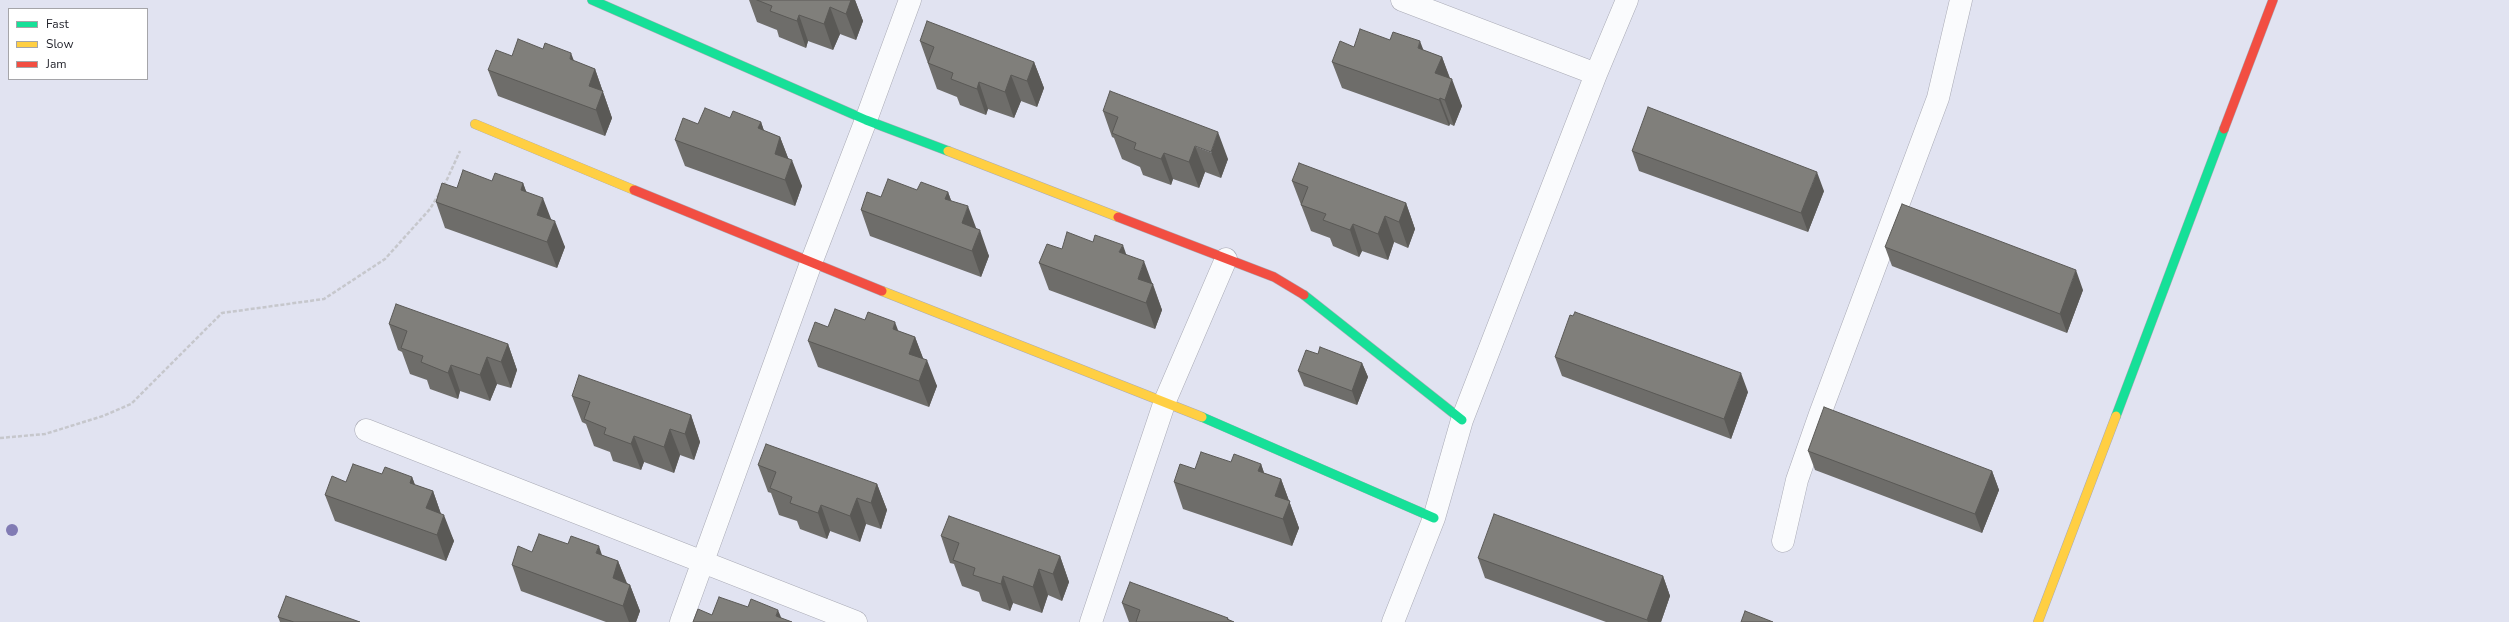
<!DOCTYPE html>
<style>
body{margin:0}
#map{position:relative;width:2509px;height:622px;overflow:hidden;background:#e1e3f1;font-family:"Nunito Sans",sans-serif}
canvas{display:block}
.legend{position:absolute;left:8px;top:8px;width:140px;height:72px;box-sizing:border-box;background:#fff;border:1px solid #a5a5a9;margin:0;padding:5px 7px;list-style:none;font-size:12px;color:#1e1f28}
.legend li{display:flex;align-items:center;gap:8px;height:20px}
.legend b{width:20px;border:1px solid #a5a5a9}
</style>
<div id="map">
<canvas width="2509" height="622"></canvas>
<ul class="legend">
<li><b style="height:5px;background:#16e098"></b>Fast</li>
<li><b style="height:5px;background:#ffcf43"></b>Slow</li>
<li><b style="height:5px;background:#f24e42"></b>Jam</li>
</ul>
</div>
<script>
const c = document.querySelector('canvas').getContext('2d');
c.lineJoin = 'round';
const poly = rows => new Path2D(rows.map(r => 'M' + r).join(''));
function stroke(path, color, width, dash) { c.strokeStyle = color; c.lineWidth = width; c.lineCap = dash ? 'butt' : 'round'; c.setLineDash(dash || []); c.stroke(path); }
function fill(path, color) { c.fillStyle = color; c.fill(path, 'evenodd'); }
const street = poly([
 [1402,0,1596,74],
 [366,430,856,622],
 [1783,541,1797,480,1820,414,1938,98,1961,0],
 [681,622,811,263,866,120,910,0],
 [1091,622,1165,401,1226,259],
 [1393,622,1434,518,1462,420,1596,74,1627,0]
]);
const fast = poly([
 [592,0,866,120,948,151],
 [1304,295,1462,420],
 [2116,416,2224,129],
 [1202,417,1434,518]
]);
const slow = poly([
 [475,124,634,190],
 [948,151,1118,217],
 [882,291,1202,417],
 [2038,622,2116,416]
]);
const jam = poly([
 [2224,129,2273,0],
 [634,190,882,291],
 [1118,217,1274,277,1304,295]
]);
stroke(street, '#a9aab5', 23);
stroke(fast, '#a9aab5', 10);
stroke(slow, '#a9aab5', 10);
stroke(jam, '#a9aab5', 10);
stroke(poly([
 [444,186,460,151],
 [0,438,45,434,103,416,131,404,222,313,324,299,385,259,430,209,440,192]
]), '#c6c7cc', 2.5, [4, 2]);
stroke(street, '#fafbfd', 22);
stroke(fast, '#16e098', 9);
stroke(slow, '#ffcf43', 9);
stroke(jam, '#f24e42', 9);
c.fillStyle = '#817bb4';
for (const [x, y] of [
 [12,530]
]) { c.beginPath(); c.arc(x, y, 6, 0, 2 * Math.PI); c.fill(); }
fill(poly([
 [749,0,855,0,863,21,856,40,840,34,833,50,808,41,806,48,779,37,777,30,757,22],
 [1390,40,1423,50,1442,57,1450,78,1462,106,1454,126,1450,124,1449,126,1342,88,1332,62,1354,47],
 [920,41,1034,62,1044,88,1037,107,1021,101,1014,118,988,109,986,115,960,105,957,97,937,89],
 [574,61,595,69,612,118,605,136,498,96,488,70],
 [1103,111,1228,159,1221,178,1205,172,1199,188,1173,179,1171,185,1143,175,1140,167,1122,159,1114,138,1112,137],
 [730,118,761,122,764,131,780,137,788,158,802,186,795,206,685,166,675,140],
 [1632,151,1824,191,1808,232,1639,171],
 [492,181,523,183,526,192,551,220,565,247,557,268,445,228,436,202,457,188],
 [1292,181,1406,203,1415,229,1408,248,1394,242,1388,260,1362,251,1359,257,1333,246,1330,238,1311,231],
 [917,190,948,192,951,200,976,229,989,256,981,277,870,236,861,210,881,197],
 [1885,247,2083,290,2067,333,1892,266],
 [1062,249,1126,255,1153,284,1162,310,1155,329,1049,290,1039,263],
 [865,320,898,331,915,337,923,359,937,386,929,407,818,367,808,341,828,327],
 [389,324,508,344,517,370,511,388,497,384,490,401,460,391,458,399,430,389,427,380,410,374,402,352,398,350],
 [1318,354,1362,363,1368,377,1357,405,1304,386,1298,371],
 [1555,357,1748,392,1731,439,1562,376],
 [572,396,691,415,700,442,694,460,680,455,674,473,644,462,641,470,613,461,610,452,594,446,586,424,582,422],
 [1808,451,1992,471,1999,490,1982,533,1815,470],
 [1231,462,1261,464,1264,473,1281,479,1299,528,1292,546,1183,509,1174,482,1195,469],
 [758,465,877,484,887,510,881,529,866,524,860,542,830,531,827,539,800,529,797,521,779,515,771,493,768,492],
 [412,477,415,485,433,491,441,514,454,541,446,561,335,521,325,495,346,482],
 [941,536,1060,556,1069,582,1062,601,1048,595,1042,613,1013,603,1010,611,982,601,979,592,962,586,954,564,950,563],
 [568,544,618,561,627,583,630,585,640,611,636,622,606,622,521,591,512,565,532,552],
 [1478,558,1663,576,1670,596,1661,622,1606,622,1485,578],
 [1122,603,1228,618,1229,620,1234,622,1129,622],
 [278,617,360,622,280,622]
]), '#6e6d6a');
fill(poly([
 [851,0,855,0,863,21,856,40,846,14],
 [830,7,840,34,833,50,824,24],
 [799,15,808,41,806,48,797,21],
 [1420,41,1430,67,1418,48],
 [571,53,581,79,570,59],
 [1442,57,1451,82,1452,79,1462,106,1454,126,1435,73],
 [1034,62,1044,88,1037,107,1027,81],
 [595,69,612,118,605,136,596,110,589,86],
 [1011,75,1021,101,1014,118,1005,92],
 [979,82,988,109,986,115,977,89],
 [1440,98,1450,124,1449,126,1439,100],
 [761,122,770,148,758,128],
 [1218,132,1228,159,1221,178,1211,152],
 [780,137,790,163,775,154],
 [1195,146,1205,172,1199,188,1189,162],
 [1164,153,1173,179,1171,185,1161,159],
 [792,160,802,186,795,206,785,180],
 [1817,172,1824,191,1808,232,1801,213],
 [523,183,533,209,521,190],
 [948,192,957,218,945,199],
 [543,198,553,224,537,215],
 [1406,203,1415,229,1408,248,1399,222],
 [968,206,978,233,962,223],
 [1385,216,1394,242,1388,260,1378,234],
 [555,221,565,247,557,268,547,242],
 [1353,224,1362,251,1359,257,1350,230],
 [980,230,989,256,981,277,972,251],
 [1123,245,1132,271,1119,252],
 [1144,261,1162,310,1155,329,1138,279],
 [2076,270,2083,290,2067,333,2060,314],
 [895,322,905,349,893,329],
 [915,337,925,363,909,354],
 [508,344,517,370,511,388,501,362],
 [487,357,497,384,490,401,480,375],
 [927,360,937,386,929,407,919,381],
 [1362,363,1368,377,1357,405,1352,391],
 [451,365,460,391,458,399,448,373],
 [1741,373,1748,392,1731,439,1724,419],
 [691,415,700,442,694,460,685,434],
 [670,429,680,455,674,473,664,447],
 [634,436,644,462,641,470,631,444],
 [1261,464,1270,490,1258,471],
 [1992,471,1999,490,1982,533,1975,514],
 [412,477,422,503,410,483],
 [1281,479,1299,528,1292,546,1275,496],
 [877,484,887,510,881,529,871,503],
 [433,491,442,517,426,508],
 [857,498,866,524,860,542,850,516],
 [821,505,830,531,827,539,818,513],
 [444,515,454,541,446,561,437,535],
 [599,546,608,573,596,553],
 [1060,556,1069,582,1062,601,1053,574],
 [618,561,628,587,613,578],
 [1039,569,1048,595,1042,613,1033,587],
 [1003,576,1013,603,1010,611,1001,584],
 [1663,576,1670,596,1661,622,1648,622,1647,620],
 [630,585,640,611,636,622,629,622,623,606],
 [778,610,783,622,776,616]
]), '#5a5956');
const building = poly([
 [757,0,851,0,846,14,830,7,824,24,799,15,797,21,770,11,772,6,757,0],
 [927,21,1034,62,1027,81,1011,75,1005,92,979,82,977,89,951,79,953,73,928,63,934,47,920,41,927,21],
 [1360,29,1390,40,1393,32,1420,41,1418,48,1442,57,1435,73,1452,79,1445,100,1440,98,1439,100,1332,62,1340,41,1354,47,1360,29],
 [518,39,543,49,545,43,571,53,570,59,595,69,589,86,603,91,596,110,488,70,496,50,512,56,518,39],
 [1110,91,1218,132,1211,152,1195,146,1189,162,1164,153,1161,159,1134,149,1136,143,1112,133,1118,117,1103,111,1110,91],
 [1648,107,1817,172,1801,213,1632,151,1648,107],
 [705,108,730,118,733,111,761,122,758,128,780,137,775,154,792,160,785,180,675,140,683,118,698,124,705,108],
 [1299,163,1406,203,1399,222,1385,216,1378,234,1353,224,1350,230,1323,220,1326,214,1301,205,1308,187,1292,181,1299,163],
 [463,170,492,181,495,173,523,183,521,190,543,198,537,215,555,221,547,242,436,202,442,183,457,188,463,170],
 [888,179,917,190,921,182,948,192,945,199,968,206,962,223,980,230,972,251,861,210,867,192,881,197,888,179],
 [1902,204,2076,270,2060,314,1885,247,1902,204],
 [1067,232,1093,242,1095,235,1123,245,1119,252,1144,261,1138,279,1153,284,1146,303,1039,263,1047,244,1062,249,1067,232],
 [396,304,508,344,501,362,487,357,480,375,451,365,448,373,421,362,423,356,401,348,407,331,389,324,396,304],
 [835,309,865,320,868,312,895,322,893,329,915,337,909,354,927,360,919,381,808,341,815,322,828,327,835,309],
 [1575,312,1741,373,1724,419,1555,357,1570,315,1573,316,1575,312],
 [1320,347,1362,363,1352,391,1298,371,1306,350,1318,354,1320,347],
 [579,375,691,415,685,434,670,429,664,447,634,436,631,444,604,434,606,428,584,419,590,402,572,396,579,375],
 [1824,407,1992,471,1975,514,1808,451,1824,407],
 [766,444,877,484,871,503,857,498,850,516,821,505,818,513,790,503,792,497,770,488,776,472,758,465,766,444],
 [1201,452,1231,462,1234,454,1261,464,1258,471,1281,479,1275,496,1290,501,1283,519,1174,482,1180,464,1195,469,1201,452],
 [353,464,382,474,385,467,412,477,410,483,433,491,426,508,444,515,437,535,325,495,332,476,346,482,353,464],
 [1494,514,1663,576,1647,620,1478,558,1494,514],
 [949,516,1060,556,1053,574,1039,569,1033,587,1003,576,1001,584,973,575,975,568,953,560,959,543,941,536,949,516],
 [539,534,568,544,571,536,599,546,596,553,618,561,613,578,630,585,623,606,512,565,518,546,532,552,539,534],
 [1130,582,1228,618,1227,619,1234,622,1136,622,1140,610,1122,603,1130,582],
 [286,596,360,622,294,622,278,617,286,596],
 [719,597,748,607,751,599,778,610,776,616,792,622,693,622,698,609,712,615,719,597],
 [1745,611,1773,622,1741,622,1745,611]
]);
fill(building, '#807f7b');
stroke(building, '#5a5956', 1);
</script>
